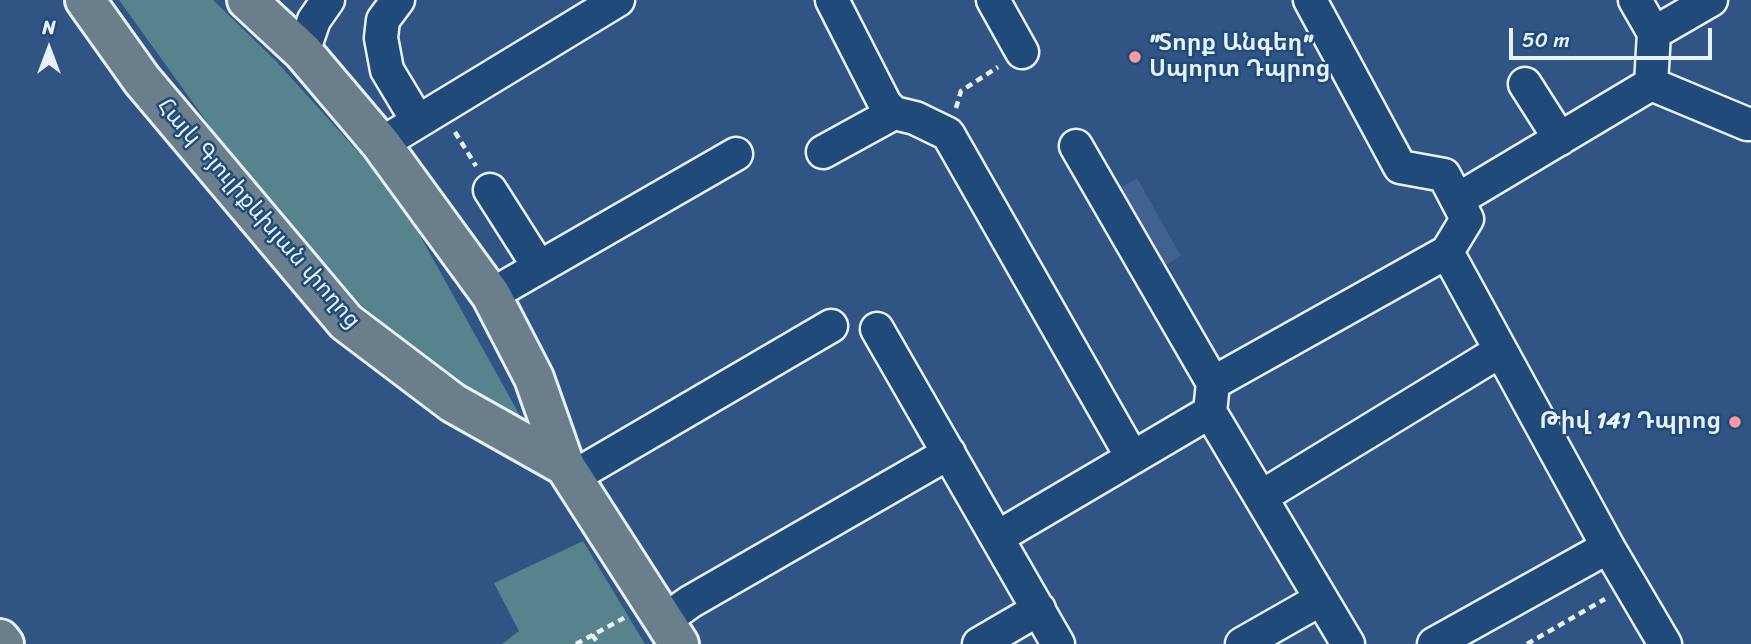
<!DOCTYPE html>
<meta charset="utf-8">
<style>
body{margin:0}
#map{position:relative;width:1751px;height:644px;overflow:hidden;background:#305585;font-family:Sriracha,sans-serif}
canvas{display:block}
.north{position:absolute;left:14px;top:14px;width:70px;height:70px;-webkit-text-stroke:5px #1f4a7a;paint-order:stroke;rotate:0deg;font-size:19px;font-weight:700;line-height:28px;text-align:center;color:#e8f1f8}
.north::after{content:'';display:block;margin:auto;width:24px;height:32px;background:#e8f1f8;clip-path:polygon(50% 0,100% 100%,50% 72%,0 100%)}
.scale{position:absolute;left:1509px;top:28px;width:203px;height:32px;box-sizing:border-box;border:4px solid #e8f1f8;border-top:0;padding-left:9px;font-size:21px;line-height:24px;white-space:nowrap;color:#e8f1f8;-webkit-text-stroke:5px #1f4a7a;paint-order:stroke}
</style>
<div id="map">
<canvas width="1751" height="644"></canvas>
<div class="north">N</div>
<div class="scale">50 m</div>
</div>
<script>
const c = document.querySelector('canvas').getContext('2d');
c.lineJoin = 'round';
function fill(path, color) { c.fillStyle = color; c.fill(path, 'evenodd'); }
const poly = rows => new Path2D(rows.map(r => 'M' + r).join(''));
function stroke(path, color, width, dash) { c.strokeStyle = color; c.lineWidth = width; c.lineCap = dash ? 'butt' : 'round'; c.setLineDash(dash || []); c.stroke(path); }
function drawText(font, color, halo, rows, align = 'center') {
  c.font = font + ' Sriracha,"Noto Sans Armenian",sans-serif'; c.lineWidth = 5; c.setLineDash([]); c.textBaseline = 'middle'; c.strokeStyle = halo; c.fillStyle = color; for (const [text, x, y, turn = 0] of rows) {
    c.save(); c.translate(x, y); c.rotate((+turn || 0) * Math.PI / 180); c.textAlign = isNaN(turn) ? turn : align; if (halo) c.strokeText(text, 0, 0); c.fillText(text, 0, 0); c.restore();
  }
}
fill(poly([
 [1137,178,1181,256,1158,269,1115,191]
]), '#416290');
fill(poly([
 [119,0,213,0,275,60,398,196,524,423,462,385,362,306,217,136],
 [583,541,645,644,502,644,519,631,494,583]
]), '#56838c');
const minor = poly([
 [398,0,383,20,381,38,387,70,417,120],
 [832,0,885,104,894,113,915,118,948,134,1132,457],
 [993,0,1022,52],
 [1310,0,1400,167,1444,175,1467,219,1447,252,1608,547,1665,644],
 [1635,0,1654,33],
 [303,52,314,20,328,0],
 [1525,84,1560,139],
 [1651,84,1747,124,1751,124],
 [381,144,618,0],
 [1076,146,1213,383,1210,412,1348,644],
 [823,152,894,113],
 [490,190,539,267],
 [1457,200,1651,84,1654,33,1711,0],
 [491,295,736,154],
 [877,329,1058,644],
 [1213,383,1447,252],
 [573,477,831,326],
 [1261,497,1500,351],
 [998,537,1210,412],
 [665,620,690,602,949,453],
 [979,644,1039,609],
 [1242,644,1321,599],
 [1434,644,1608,547]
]);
const major = poly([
 [85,0,142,80,346,322,453,403,565,466],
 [247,0,303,52,381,144,491,295,534,378,565,466,679,644],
 [0,639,4,644]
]);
stroke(minor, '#e8f1f8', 37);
stroke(major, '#e8f1f8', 44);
stroke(poly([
 [956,108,961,91,998,67],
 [455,132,476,166],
 [592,635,599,644],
 [576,644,624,618],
 [1527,644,1605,599]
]), '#e8f1f8', 4.5, [7, 5]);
stroke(minor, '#1f4a7a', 32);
stroke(major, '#6b7e8b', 38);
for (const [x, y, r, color] of [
 [1135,57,7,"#ff9aa2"],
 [1735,422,7,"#ff9aa2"]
]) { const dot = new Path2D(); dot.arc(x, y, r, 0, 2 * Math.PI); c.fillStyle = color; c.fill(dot); stroke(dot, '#1f4a7a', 2.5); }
drawText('bold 23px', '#e8f1f8', '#1f4a7a', [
 ["\"Տորք Անգեղ\"",1149,44],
 ["Սպորտ Դպրոց",1149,70],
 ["Թիվ 141 Դպրոց",1721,422,"right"]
], 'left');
drawText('23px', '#e8f1f8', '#1f4a7a', [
 ["Հայկ Գյուլիքևխյան փողոց",258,214,49]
]);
</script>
